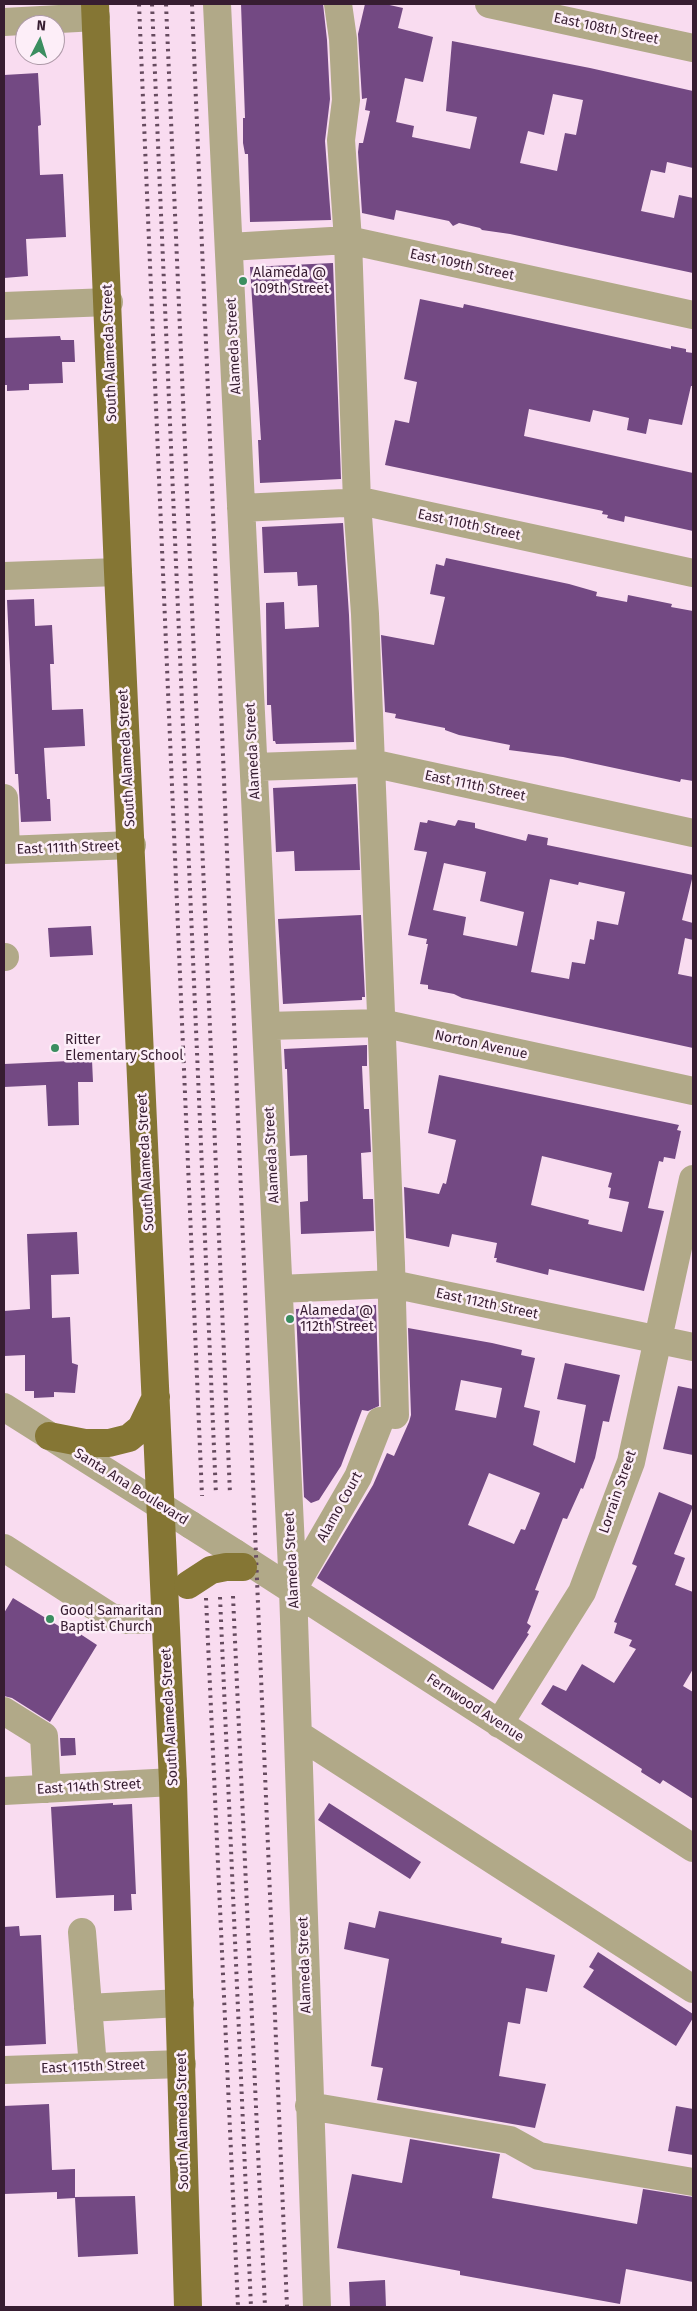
<!DOCTYPE html>
<style>
body{margin:0}
#map{position:relative;width:697px;height:2311px;overflow:hidden;background:#f9dcf0;font-family:"Fira Sans",sans-serif}
canvas{display:block}
.frame{position:absolute;inset:0;border:5px solid #371d31;pointer-events:none}
.north{position:absolute;left:15px;top:15px;width:50px;height:50px;box-sizing:border-box;background:#fdeef8;border:1px solid #ae9aa8;border-radius:50%;rotate:5deg;font-size:14px;font-weight:700;line-height:20px;text-align:center;color:#371d31}
.north::after{content:'';display:block;margin:auto;width:18px;height:22px;background:#3b8e60;clip-path:polygon(50% 0,100% 100%,50% 72%,0 100%)}
</style>
<div id="map">
<canvas width="697" height="2311"></canvas>
<div class="frame"></div>
<div class="north">N</div>
</div>
<script>
const c = document.querySelector('canvas').getContext('2d');
c.lineJoin = 'round';
function fill(path, color) { c.fillStyle = color; c.fill(path, 'evenodd'); }
const poly = rows => new Path2D(rows.map(r => 'M' + r).join(''));
function stroke(path, color, width, dash) { c.strokeStyle = color; c.lineWidth = width; c.lineCap = dash ? 'butt' : 'round'; c.setLineDash(dash || []); c.stroke(path); }
function drawText(font, color, halo, rows, align = 'center') {
  c.font = font + ' "Fira Sans",sans-serif'; c.lineWidth = 5; c.setLineDash([]); c.textBaseline = 'middle'; c.strokeStyle = halo; c.fillStyle = color; for (const [text, x, y, turn = 0] of rows) {
    c.save(); c.translate(x, y); c.rotate((+turn || 0) * Math.PI / 180); c.textAlign = isNaN(turn) ? turn : align; if (halo) c.strokeText(text, 0, 0); c.fillText(text, 0, 0); c.restore();
  }
}
fill(poly([
 [241,4,323,4,327,40,330,99,325,141,331,220,250,222,248,154,245,154,243,143,243,118,245,118],
 [365,4,385,4,403,8,398,28,433,37,423,82,405,78,396,122,414,126,412,137,470,149,477,117,446,111,452,41,590,68,693,91,693,168,667,162,665,173,651,170,641,211,674,218,679,195,693,198,693,273,510,234,482,230,480,228,459,223,453,226,449,221,396,210,394,220,362,213,358,152,359,143,363,143,370,111,365,110,367,98,362,99,358,34],
 [553,94,583,100,576,135,565,133,557,171,520,163,528,131,544,135],
 [38,73,41,125,38,126,40,175,63,174,66,237,26,239,28,276,4,278,4,75],
 [333,263,341,479,260,483,258,440,261,440,250,267],
 [420,299,463,308,464,304,671,349,671,346,686,349,686,352,693,353,693,386,691,386,682,425,649,419,646,434,627,430,629,418,593,410,590,422,529,409,524,436,693,473,693,531,625,516,624,522,607,518,608,515,602,514,603,511,385,465,395,420,409,423,417,382,404,379],
 [60,336,61,340,74,340,75,362,62,362,63,383,29,384,29,390,7,391,7,385,4,385,4,338],
 [343,523,349,615,354,742,276,744,275,741,273,741,271,705,267,705,266,603,284,602,285,629,319,627,317,585,298,586,297,572,264,573,262,527],
 [446,558,569,584,597,592,596,596,627,602,628,595,672,604,671,607,693,611,693,781,681,779,680,782,563,757,509,750,510,745,459,735,445,730,445,728,395,718,396,714,385,712,381,635,434,645,445,597,430,594,436,564,444,566],
 [34,599,35,626,52,625,54,664,50,664,52,710,83,709,85,746,44,748,47,799,50,799,51,821,21,822,18,774,15,774,7,600],
 [356,784,360,870,295,871,294,851,276,852,273,788],
 [428,820,455,826,458,820,475,823,475,828,526,841,528,834,548,838,547,845,693,875,682,920,693,923,693,940,685,938,678,974,693,977,693,1048,462,998,454,994,428,989,428,985,420,984,428,944,426,944,427,939,408,935,427,852,414,850,420,822,427,823],
 [444,863,486,872,480,901,524,912,517,946,463,935,466,917,433,910],
 [550,879,578,885,579,882,625,892,618,925,597,921,594,940,590,939,585,964,572,962,569,979,531,972],
 [361,915,365,997,362,997,362,1000,283,1004,278,919],
 [91,926,93,955,50,957,48,928],
 [367,1045,367,1066,362,1066,364,1109,369,1109,371,1152,361,1153,363,1199,373,1199,374,1231,301,1234,300,1202,308,1201,307,1155,290,1156,287,1069,285,1069,284,1049],
 [92,1060,93,1082,78,1082,79,1125,48,1126,46,1085,4,1087,4,1064],
 [439,1075,679,1125,677,1130,681,1131,675,1159,664,1157,663,1162,659,1161,648,1208,664,1211,644,1291,549,1269,548,1275,496,1262,497,1258,494,1258,497,1243,452,1234,449,1247,406,1238,404,1187,439,1194,443,1183,446,1184,456,1140,428,1133],
 [542,1156,612,1173,608,1187,611,1188,609,1198,629,1202,622,1232,588,1224,589,1220,531,1205],
 [77,1232,79,1274,51,1275,52,1318,70,1317,72,1363,78,1365,75,1393,54,1392,54,1397,34,1398,34,1391,25,1391,25,1355,4,1356,4,1311,30,1309,27,1234],
 [376,1305,379,1406,368,1411,362,1410,341,1466,319,1500,311,1503,304,1497,296,1309],
 [408,1328,492,1343,522,1350,521,1355,535,1358,524,1407,540,1411,533,1445,575,1463,586,1405,557,1399,565,1363,620,1375,609,1422,603,1421,595,1458,583,1489,581,1488,567,1519,563,1518,535,1590,539,1591,527,1623,531,1626,527,1633,529,1634,493,1690,317,1578,373,1485,387,1453,394,1456,409,1422,411,1415],
 [461,1380,502,1388,496,1418,455,1410],
 [489,1473,540,1493,525,1530,521,1529,514,1544,468,1525],
 [678,1386,693,1389,693,1455,663,1449],
 [659,1492,693,1506,674,1554,685,1558,675,1585,693,1592,693,1669,683,1686,693,1692,693,1799,663,1780,660,1784,641,1772,642,1769,541,1704,553,1685,566,1691,582,1664,614,1683,636,1649,629,1646,632,1640,614,1633,617,1623,614,1622,637,1566,632,1564],
 [13,1598,62,1628,65,1624,97,1645,50,1722,12,1698,4,1696,4,1613],
 [60,1738,75,1738,76,1755,61,1756],
 [113,1803,113,1805,132,1804,136,1894,131,1894,132,1910,114,1911,114,1895,56,1898,51,1807],
 [329,1803,421,1862,410,1879,318,1820],
 [379,1911,502,1938,501,1943,555,1955,547,1992,526,1988,520,2024,508,2022,499,2076,546,2084,535,2128,377,2100,383,2068,371,2066,389,1959,344,1949,349,1922,375,1928],
 [19,1926,20,1936,41,1935,46,2044,4,2046,4,1927],
 [598,1952,693,2014,693,2018,676,2046,583,1987,594,1970,589,1967],
 [49,2104,52,2170,75,2169,75,2197,135,2196,138,2254,78,2257,75,2198,57,2199,57,2192,4,2194,4,2106],
 [676,2106,693,2109,693,2155,668,2151],
 [410,2139,500,2154,492,2198,637,2224,643,2189,693,2197,693,2282,626,2269,620,2304,460,2275,460,2271,337,2248,352,2174,402,2183],
 [385,2280,386,2307,350,2307,349,2282]
]), '#734983');
stroke(poly([
 [217,4,293,1589,317,2307],
 [338,4,343,39,346,100,341,140,348,240,357,502,365,614,391,1263,395,1415],
 [489,4,693,48],
 [4,22,96,17],
 [229,247,348,240,693,315],
 [4,306,109,302],
 [241,508,365,502,693,573],
 [4,576,118,572],
 [254,767,371,763,693,833],
 [4,798,6,850],
 [4,850,132,845],
 [4,957,5,957],
 [266,1026,381,1023,693,1091],
 [279,1289,392,1284,693,1347],
 [4,1407,191,1525],
 [4,1548,111,1617,127,1620,165,1619],
 [235,1553,693,1848],
 [293,1589,358,1477,380,1421],
 [4,1711,44,1736,47,1789],
 [499,1724,582,1592,631,1462,693,1179],
 [299,1735,693,1989],
 [4,1791,173,1782],
 [82,1932,93,2067],
 [88,2008,180,2003],
 [4,2070,182,2064],
 [309,2106,510,2140,539,2156,693,2182]
]), '#b1a988', 28);
stroke(poly([
 [95,4,118,572,173,1782,188,2307],
 [49,1436,85,1443,109,1443,129,1438,141,1428,156,1397]
]), '#857634', 28);
stroke(poly([
 [139,4,202,1496],
 [152,4,216,1495],
 [166,4,230,1494],
 [192,4,287,2307],
 [233,1596,265,2307],
 [220,1597,251,2307],
 [206,1598,238,2307]
]), '#664b5f', 4, [2.5, 5]);
stroke(poly([
 [191,1525,235,1553]
]), '#b1a988', 28);
stroke(poly([
 [188,1585,211,1570,226,1567,243,1567]
]), '#857634', 28);
for (const [x, y, r, color] of [
 [243,281,5,"#3b8e60"],
 [55,1048,5,"#3b8e60"],
 [290,1319,5,"#3b8e60"],
 [50,1619,5,"#3b8e60"]
]) { const dot = new Path2D(); dot.arc(x, y, r, 0, 2 * Math.PI); c.fillStyle = color; c.fill(dot); stroke(dot, '#fdeef8', 2); }
drawText('14px', '#371d31', '#fdeef8', [
 ["East 108th Street",606,29,12],
 ["East 109th Street",462,265,12],
 ["Alameda Street",234,346,-93],
 ["South Alameda Street",110,353,-92],
 ["East 110th Street",469,525,12],
 ["Alameda Street",253,751,-93],
 ["South Alameda Street",127,758,-93],
 ["East 111th Street",475,786,12],
 ["East 111th Street",68,848,-2],
 ["Norton Avenue",481,1045,12],
 ["Alameda Street",272,1155,-93],
 ["South Alameda Street",146,1162,-93],
 ["East 112th Street",487,1304,12],
 ["Santa Ana Boulevard",131,1487,32],
 ["Lorrain Street",618,1492,-71],
 ["Alamo Court",340,1507,-61],
 ["Alameda Street",292,1560,-93],
 ["Fernwood Avenue",475,1708,33],
 ["South Alameda Street",170,1717,-93],
 ["East 114th Street",89,1787,-3],
 ["Alameda Street",305,1965,-92],
 ["East 115th Street",93,2067,-2],
 ["South Alameda Street",183,2121,-91]
]);
drawText('14px', '#371d31', '#fdeef8', [
 ["Alameda @",253,273],
 ["109th Street",253,289],
 ["Ritter",65,1040],
 ["Elementary School",65,1056],
 ["Alameda @",300,1311],
 ["112th Street",300,1327],
 ["Good Samaritan",60,1611],
 ["Baptist Church",60,1627]
], 'left');
</script>
